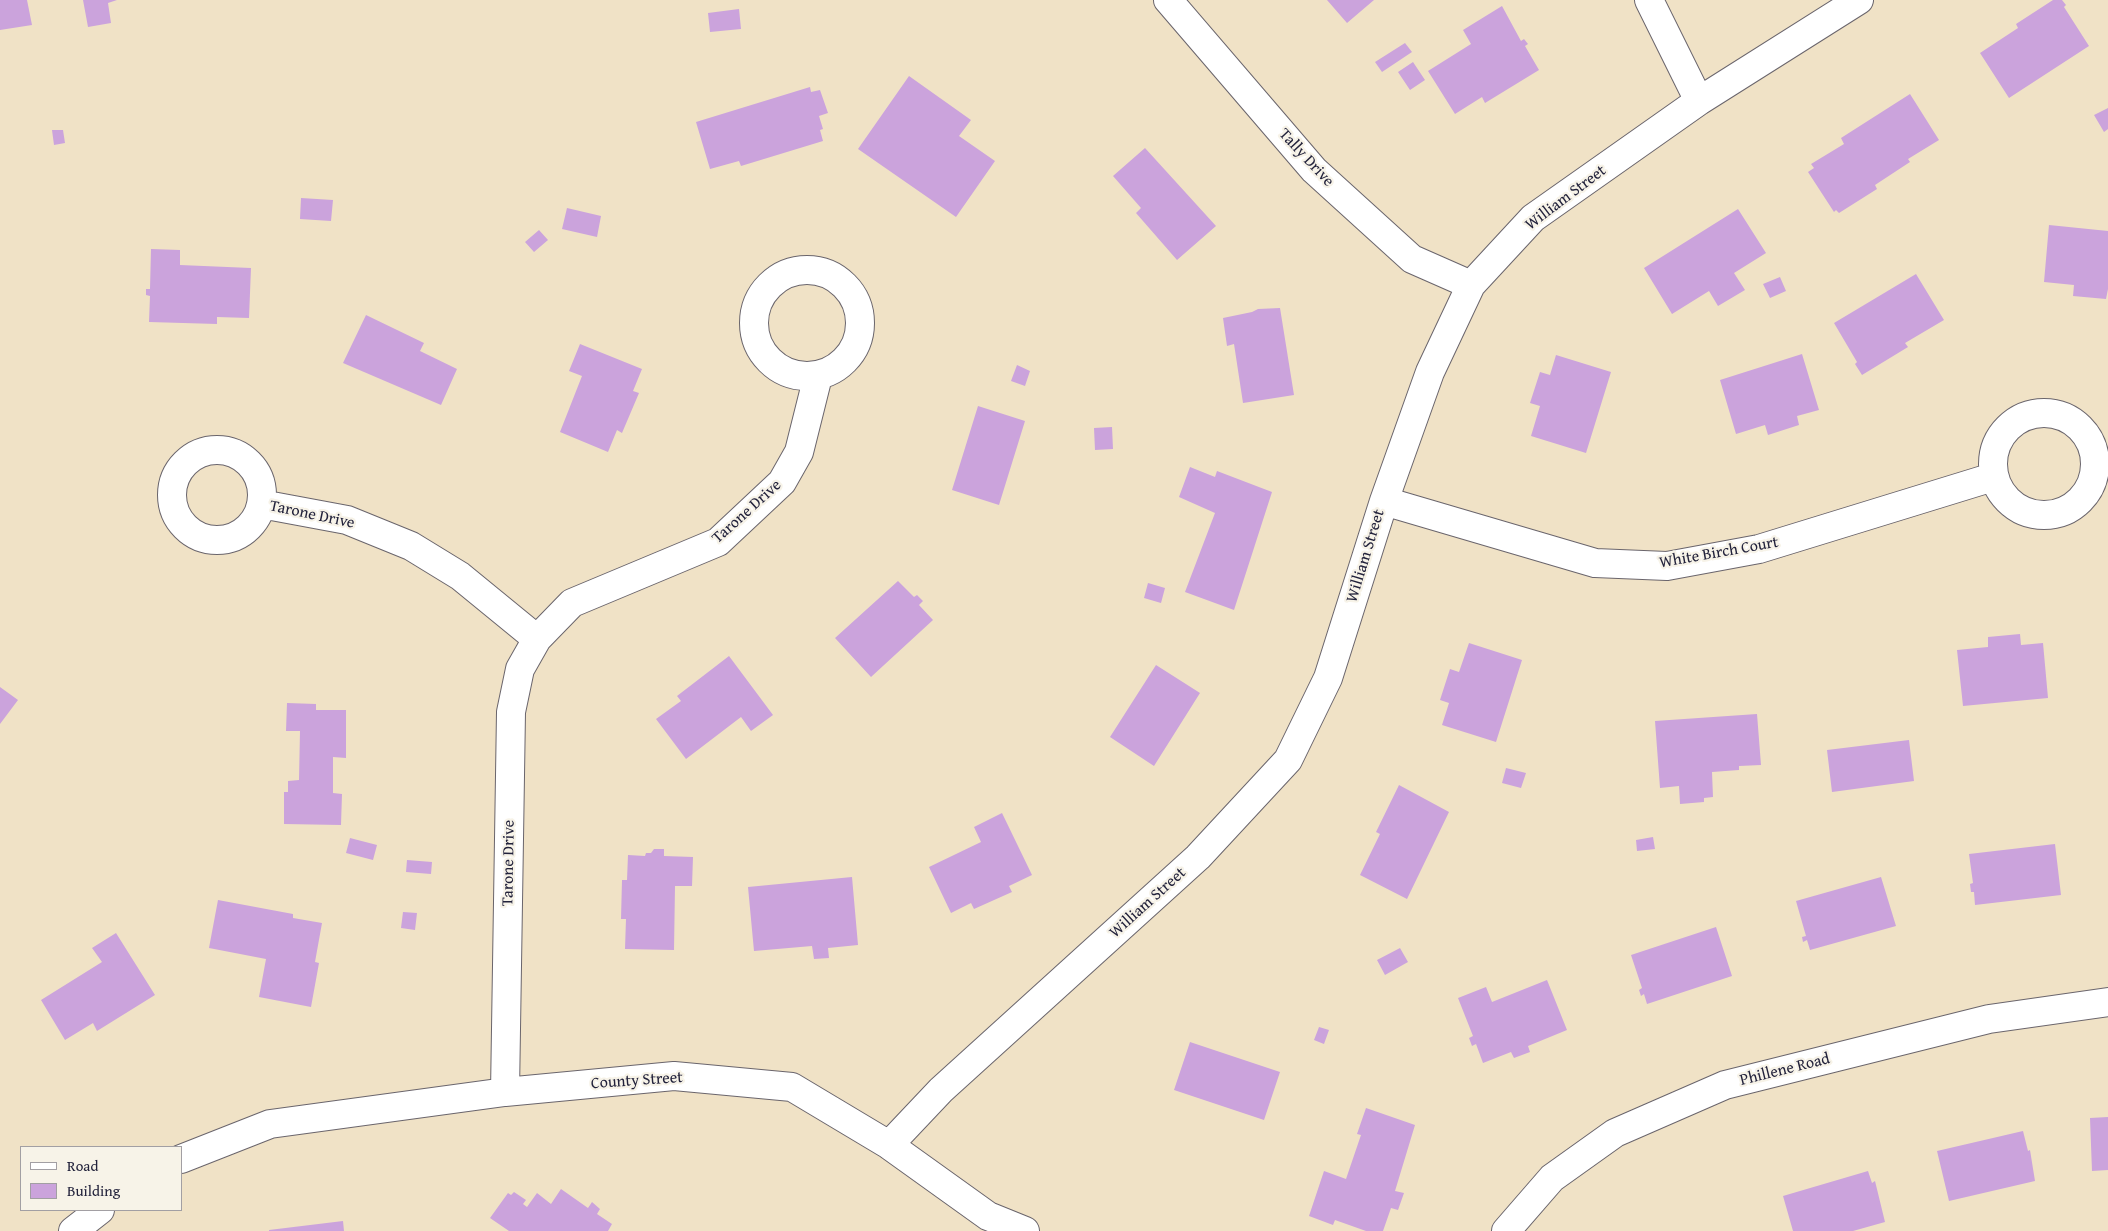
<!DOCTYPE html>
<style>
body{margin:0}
#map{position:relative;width:2108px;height:1231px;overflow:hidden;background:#f0e2c6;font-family:"Gentium Book Plus",serif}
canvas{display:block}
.legend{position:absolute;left:20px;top:1146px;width:162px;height:65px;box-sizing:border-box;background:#f7f3e8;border:1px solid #a29fa3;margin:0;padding:6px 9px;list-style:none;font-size:15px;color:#22223b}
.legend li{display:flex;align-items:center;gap:10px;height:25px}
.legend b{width:25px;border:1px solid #a29fa3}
</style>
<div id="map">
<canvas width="2108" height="1231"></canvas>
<ul class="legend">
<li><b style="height:6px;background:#fff"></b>Road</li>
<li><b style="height:14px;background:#cba3dc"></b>Building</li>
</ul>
</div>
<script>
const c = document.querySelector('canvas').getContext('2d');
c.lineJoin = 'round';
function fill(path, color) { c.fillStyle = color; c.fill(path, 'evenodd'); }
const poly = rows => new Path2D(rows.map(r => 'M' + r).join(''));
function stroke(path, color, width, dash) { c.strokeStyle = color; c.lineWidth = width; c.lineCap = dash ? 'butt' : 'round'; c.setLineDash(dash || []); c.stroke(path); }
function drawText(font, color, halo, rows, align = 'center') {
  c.font = font + ' "Gentium Book Plus",serif'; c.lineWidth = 4.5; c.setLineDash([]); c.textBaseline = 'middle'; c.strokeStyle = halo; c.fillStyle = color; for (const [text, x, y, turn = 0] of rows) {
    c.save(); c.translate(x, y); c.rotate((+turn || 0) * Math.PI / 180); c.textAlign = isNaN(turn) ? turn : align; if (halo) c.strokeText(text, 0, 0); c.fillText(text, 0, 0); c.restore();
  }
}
fill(poly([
 [0,0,27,0,32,25,0,30],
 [83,0,117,0,108,3,111,23,88,27],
 [1327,0,1374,0,1347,23],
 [2053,0,2062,0,2066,5,2064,7,2089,46,2009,98,1980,53,2018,28,2016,24],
 [1502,6,1521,41,1524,39,1528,44,1525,46,1539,70,1485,103,1482,97,1455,114,1428,71,1471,44,1463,30],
 [739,9,741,29,710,32,708,13],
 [1405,43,1412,52,1382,72,1375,62],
 [1413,62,1425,80,1410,90,1398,72],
 [909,76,971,120,959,136,995,161,956,217,858,149],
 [810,87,811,92,820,90,828,113,819,116,823,129,820,130,823,141,741,166,739,161,710,169,696,122],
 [1910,94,1939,140,1908,159,1910,162,1875,185,1877,189,1839,213,1836,210,1834,212,1808,172,1814,168,1811,164,1844,144,1841,138],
 [2108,108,2108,129,2104,132,2094,115],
 [52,130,63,130,65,143,54,145],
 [1145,148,1216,226,1177,260,1136,213,1141,208,1113,176],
 [301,198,333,200,331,221,300,219],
 [567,208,601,216,597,237,562,229],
 [1738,209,1766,253,1734,273,1745,290,1718,306,1709,291,1672,314,1644,268],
 [2049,225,2108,231,2108,289,2106,299,2073,296,2074,285,2044,282],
 [539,230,548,240,534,252,525,242],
 [151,249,180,250,180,265,251,268,249,318,217,317,217,324,149,322,150,296,146,295,146,289,150,289],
 [1916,274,1944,320,1905,343,1908,347,1862,375,1855,364,1857,362,1834,323],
 [1780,277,1786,291,1770,298,1763,284],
 [1280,308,1294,395,1243,403,1234,344,1227,346,1223,318,1252,312,1258,309],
 [366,315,424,343,420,351,457,369,441,405,343,363],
 [580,344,642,369,633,391,639,393,622,433,617,430,608,452,560,432,582,376,569,371],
 [1802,354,1819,410,1797,416,1799,425,1768,435,1765,425,1736,434,1720,380],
 [1556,355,1611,372,1586,453,1531,436,1540,406,1530,403,1540,372,1550,375],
 [1017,365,1030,371,1025,386,1011,381],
 [978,406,1025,421,999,505,952,490],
 [1112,427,1113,449,1095,450,1094,428],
 [1190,467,1215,477,1217,471,1272,492,1234,610,1185,592,1215,513,1179,497],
 [898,581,914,597,917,595,923,601,919,605,933,620,871,677,835,638],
 [1148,583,1165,588,1161,603,1144,598],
 [2020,634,2021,645,2043,643,2048,698,1963,706,1957,650,1988,647,1988,637],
 [1469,643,1522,660,1496,742,1442,725,1449,703,1440,700,1450,669,1459,672],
 [729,656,773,715,751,731,741,717,686,759,656,719,681,701,677,696],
 [1156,665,1200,693,1154,766,1110,737],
 [0,687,18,700,0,724],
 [287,703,316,704,316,710,346,710,346,758,333,757,333,793,342,794,341,825,284,824,284,792,288,792,288,781,299,780,300,731,286,731],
 [1757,714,1761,765,1739,766,1739,770,1712,772,1713,797,1704,798,1704,802,1680,804,1679,786,1660,788,1655,721],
 [1909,740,1914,781,1832,792,1827,750],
 [1506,768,1526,773,1521,788,1502,783],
 [1399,785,1449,812,1407,899,1360,875,1380,834,1376,832],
 [1002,813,1032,875,1009,886,1012,892,974,909,971,903,951,913,929,867,981,842,974,827],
 [1653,837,1655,849,1637,851,1636,840],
 [350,838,377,845,373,860,346,853],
 [2055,844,2061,895,1975,905,1974,892,1971,892,1970,884,1973,883,1969,854],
 [654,849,664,849,664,856,693,857,692,886,675,886,674,950,625,949,626,919,621,919,622,880,627,880,628,855,645,856,646,853,651,853],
 [407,860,432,862,431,874,406,872],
 [852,877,858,945,828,948,829,958,814,959,812,946,754,951,748,887],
 [1881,877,1896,926,1810,950,1807,940,1803,942,1802,937,1806,936,1796,901],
 [218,900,293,914,293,918,322,923,315,962,319,963,311,1007,259,997,266,959,209,948],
 [403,912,417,913,415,930,401,928],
 [1716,927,1732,976,1647,1004,1644,994,1641,996,1639,990,1642,988,1631,955],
 [116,933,155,995,97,1031,93,1023,65,1040,41,1000,102,962,92,948],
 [1400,948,1408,962,1385,975,1377,960],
 [1547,980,1567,1030,1528,1046,1530,1052,1514,1058,1511,1052,1483,1063,1476,1044,1472,1046,1469,1038,1473,1036,1458,998,1486,987,1492,1002],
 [1319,1027,1329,1030,1324,1044,1314,1040],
 [1190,1042,1280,1072,1264,1120,1174,1090],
 [1366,1108,1415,1125,1395,1191,1404,1193,1398,1210,1391,1208,1383,1231,1366,1231,1335,1220,1333,1225,1309,1216,1324,1171,1346,1179,1361,1135,1357,1134],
 [2108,1117,2108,1170,2092,1171,2090,1118],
 [2023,1131,2028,1151,2030,1150,2035,1181,1949,1201,1937,1151],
 [1868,1171,1872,1183,1875,1181,1885,1222,1853,1231,1793,1231,1783,1196],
 [561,1189,588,1208,592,1202,600,1209,597,1214,612,1224,608,1231,509,1231,490,1218,508,1193,511,1195,514,1192,526,1200,523,1204,527,1207,537,1193,551,1204],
 [343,1221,344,1231,269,1231,269,1230]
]), '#cba3dc');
const minor = poly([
 [1168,0,1314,170,1412,259,1471,285],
 [1649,0,1699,101],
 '754 323a53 53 0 1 1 106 0a53 53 0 1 1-106 0Z',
 '1993 464a51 51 0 1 1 102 0a51 51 0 1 1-102 0Z',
 '172 495a45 45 0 1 1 90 0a45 45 0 1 1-90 0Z',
 [1384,501,1595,563,1667,566,1759,549,1993,477],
 [261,504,347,520,411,546,460,576,537,639],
 [505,1092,511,712,520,669,537,639,572,603,718,542,782,482,799,452,818,376],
 [889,1145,941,1090,1198,857,1288,760,1328,678,1384,501,1430,372,1471,285,1533,218,1699,101,1859,0],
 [181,1159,270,1124,505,1092,674,1076,792,1087,889,1145,988,1216,1025,1231],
 [73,1231,100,1210],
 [1506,1231,1552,1178,1615,1133,1725,1085,1989,1019,2108,1002]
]);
stroke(minor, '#6a656c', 30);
stroke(minor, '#fff', 28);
drawText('16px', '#22223b', '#f7f3e8', [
 ["Tally Drive",1306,158,47],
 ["William Street",1566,198,-37],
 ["Tarone Drive",747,512,-42],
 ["Tarone Drive",312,515,12],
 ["White Birch Court",1719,553,-10],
 ["William Street",1366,556,-73],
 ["Tarone Drive",509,863,-89],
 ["William Street",1148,903,-42],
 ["Phillene Road",1785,1070,-14],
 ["County Street",637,1081,-4]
]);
</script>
